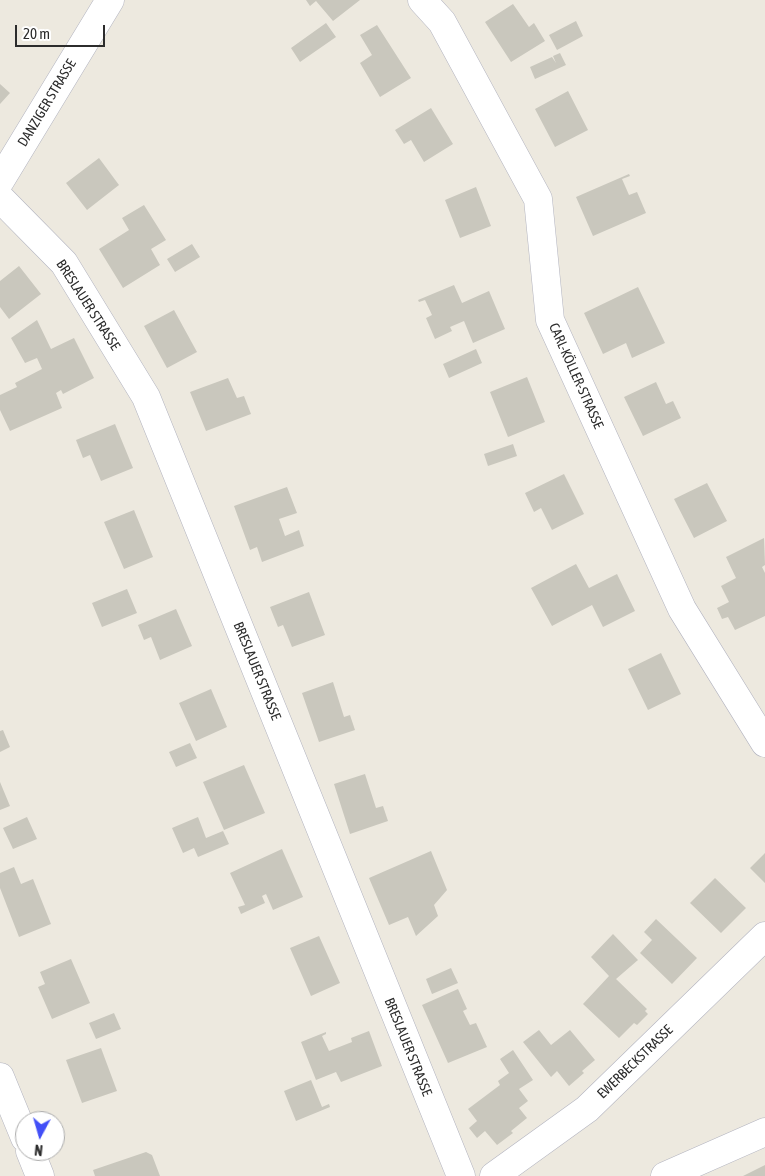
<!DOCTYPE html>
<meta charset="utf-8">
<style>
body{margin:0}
#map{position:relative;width:765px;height:1176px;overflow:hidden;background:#ede9df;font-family:"Asap Condensed",sans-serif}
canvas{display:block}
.north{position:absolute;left:15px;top:1111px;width:50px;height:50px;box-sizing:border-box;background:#fff;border:1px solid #ababab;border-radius:50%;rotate:186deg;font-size:14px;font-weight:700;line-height:20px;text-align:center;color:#2c2c2c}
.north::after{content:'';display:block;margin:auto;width:18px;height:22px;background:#424ff7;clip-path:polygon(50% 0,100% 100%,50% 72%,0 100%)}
.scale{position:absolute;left:15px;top:25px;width:90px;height:22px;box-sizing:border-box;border:2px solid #2c2c2c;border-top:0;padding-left:6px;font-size:15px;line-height:18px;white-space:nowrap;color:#2c2c2c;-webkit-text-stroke:4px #fff;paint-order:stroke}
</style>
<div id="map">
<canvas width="765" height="1176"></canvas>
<div class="north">N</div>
<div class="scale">20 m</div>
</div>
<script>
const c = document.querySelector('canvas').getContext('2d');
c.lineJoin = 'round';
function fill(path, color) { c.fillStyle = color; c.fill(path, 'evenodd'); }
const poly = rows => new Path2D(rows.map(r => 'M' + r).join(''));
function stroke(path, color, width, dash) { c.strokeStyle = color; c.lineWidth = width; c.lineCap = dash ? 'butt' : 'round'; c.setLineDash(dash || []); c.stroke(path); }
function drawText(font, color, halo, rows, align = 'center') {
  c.font = font + ' "Asap Condensed",sans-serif'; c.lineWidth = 4; c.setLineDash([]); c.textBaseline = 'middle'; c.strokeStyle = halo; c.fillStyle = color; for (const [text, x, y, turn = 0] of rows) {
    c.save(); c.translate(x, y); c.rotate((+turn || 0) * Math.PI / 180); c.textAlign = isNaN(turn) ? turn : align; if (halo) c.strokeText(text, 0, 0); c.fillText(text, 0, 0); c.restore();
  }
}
fill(poly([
 [306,0,360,0,333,21,316,1,310,6],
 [513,4,529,27,534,23,545,41,511,62,485,22],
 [576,21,583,36,557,50,549,35],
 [326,23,336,37,300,62,291,48],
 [377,25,411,78,380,97,360,63,372,55,360,35],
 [560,53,566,65,535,79,530,67,552,57,556,63,553,56],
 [0,84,10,93,0,104],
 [568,91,588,130,555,147,535,109],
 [431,108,453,144,424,162,411,140,404,144,395,130],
 [99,158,119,185,87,210,66,183],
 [629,174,630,176,622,179,629,195,637,192,646,213,593,236,576,197],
 [476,187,491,226,460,238,445,200],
 [144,205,166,240,151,249,160,265,123,288,99,249,129,230,122,218],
 [192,244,200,257,175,272,167,259],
 [19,266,41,294,9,319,0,307,0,281],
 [454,285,462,303,489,291,505,329,473,343,464,321,450,327,452,331,435,339,426,318,432,315,425,300,419,302,418,300],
 [638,287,665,343,632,358,626,343,603,354,584,313],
 [174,310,197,352,167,368,144,326],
 [37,320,51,349,74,338,94,378,63,394,61,390,56,393,62,408,10,431,0,410,0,395,17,387,15,383,42,369,37,358,25,363,11,338],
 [476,349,482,363,449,378,443,364],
 [527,377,545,422,508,437,490,392],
 [228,378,237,398,244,396,251,414,206,431,190,392],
 [656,382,666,404,673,401,681,418,643,436,624,397],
 [115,424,133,468,101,481,90,455,83,458,76,440],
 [513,444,517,456,488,466,484,454],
 [564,474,584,514,552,530,541,508,534,512,525,493],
 [707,483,727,521,694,538,674,499],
 [287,487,297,513,279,519,285,536,299,530,304,546,262,562,257,547,250,550,234,506],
 [134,510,153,557,124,569,104,522],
 [764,538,765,565,762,567,765,573,765,616,735,630,728,617,722,619,717,608,729,602,721,586,736,578,726,557],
 [576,564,589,588,617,574,635,611,603,627,592,605,552,626,531,588],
 [127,589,137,613,102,627,92,603],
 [309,592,325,635,292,647,283,625,278,627,270,607],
 [176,609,192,646,160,660,151,637,144,640,138,625],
 [661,653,681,694,648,710,628,669],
 [333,682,344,717,350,715,355,730,319,742,302,693],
 [211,689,227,727,196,741,179,703],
 [3,730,10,747,0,752,0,731],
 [190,743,197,758,176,767,169,752],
 [244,765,265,813,224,830,203,782],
 [365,774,376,808,383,806,388,821,350,834,334,784],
 [0,782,10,806,0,810],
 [27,817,37,839,13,849,3,828],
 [198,817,206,838,223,831,229,844,198,857,194,848,183,853,172,828],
 [282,849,303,897,273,910,266,894,262,896,265,903,241,914,238,907,245,905,230,873],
 [431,851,447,890,434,905,438,916,416,936,408,917,389,925,369,878],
 [765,853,765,883,750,868],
 [14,867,21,884,33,879,51,924,19,937,0,888,0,873],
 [715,878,746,908,721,933,690,903],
 [656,919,697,958,672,984,640,953,652,940,644,932],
 [613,934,638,960,616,979,647,1009,645,1011,648,1014,637,1025,634,1023,619,1038,583,1004,609,976,591,957],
 [319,936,340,983,311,996,290,948],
 [71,959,90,1003,52,1019,38,987,45,984,40,972],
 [451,968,458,983,432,994,426,979],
 [458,989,467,1009,463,1011,470,1025,476,1023,487,1047,448,1063,422,1005],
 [114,1013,121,1029,96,1039,89,1023],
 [539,1030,551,1045,570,1030,595,1060,582,1071,584,1073,569,1086,557,1071,551,1077,523,1042],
 [369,1031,382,1066,341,1082,336,1072,316,1080,301,1042,326,1032,326,1034,322,1036,329,1051,352,1042,351,1038],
 [101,1048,117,1091,82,1103,66,1060],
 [513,1050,533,1080,519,1089,528,1101,519,1108,527,1118,511,1131,513,1133,497,1145,485,1131,477,1138,469,1128,477,1121,468,1109,500,1085,498,1081,509,1073,500,1059],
 [311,1080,322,1107,329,1104,330,1107,296,1121,284,1091],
 [146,1152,152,1155,160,1176,95,1176,93,1170],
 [765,1165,765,1176,743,1176]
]), '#c9c7bd');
const street = poly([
 [422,0,442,22,538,199,550,320,682,609,765,743],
 [0,181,110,0],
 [0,198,64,263,146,397,461,1176],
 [494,1176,587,1109,765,936],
 [665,1176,765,1132]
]);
const secondary = poly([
 [0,1077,25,1138],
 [30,1151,40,1176]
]);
stroke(street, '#b2b3bf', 29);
stroke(secondary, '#b2b3bf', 29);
stroke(street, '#fff', 28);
stroke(secondary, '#fff', 28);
drawText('14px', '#2c2c2c', '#fff', [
 ["DANZIGER STRASSE",47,103,-59],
 ["BRESLAUER STRASSE",88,305,57],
 ["CARL-KÖLLER-STRASSE",576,376,66],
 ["BRESLAUER STRASSE",257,671,68],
 ["BRESLAUER STRASSE",408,1047,68],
 ["EWERBECKSTRASSE",635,1062,-44]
]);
</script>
